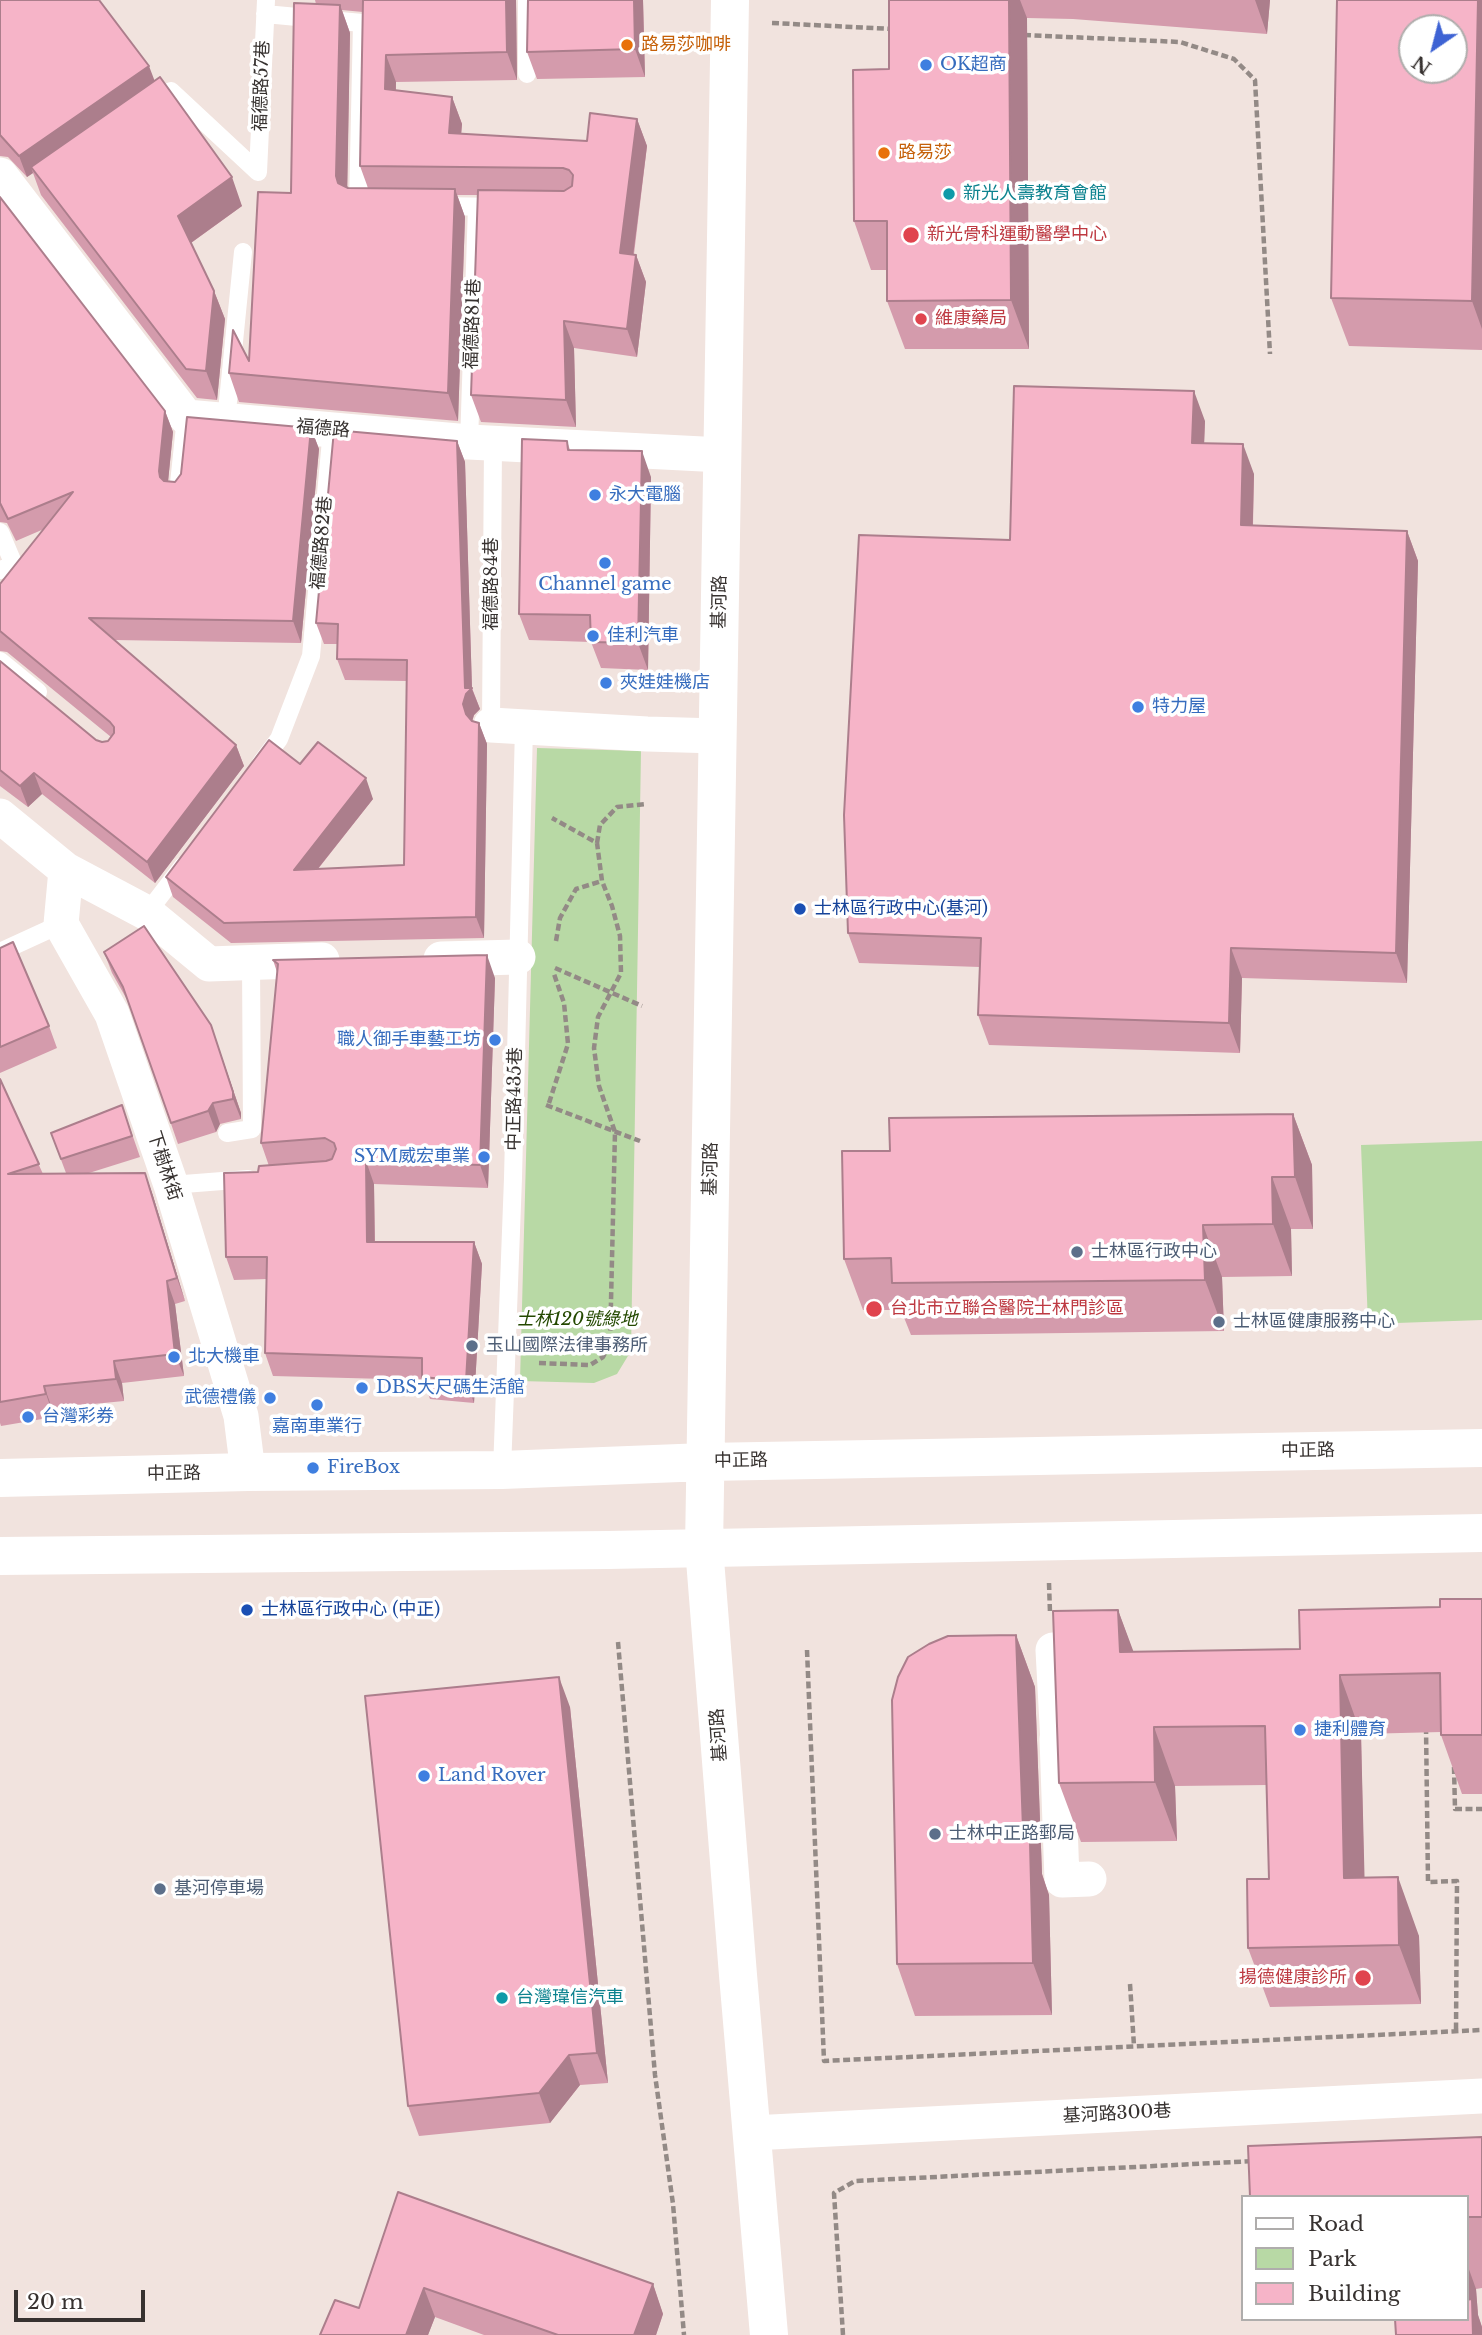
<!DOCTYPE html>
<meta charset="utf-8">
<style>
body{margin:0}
#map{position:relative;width:1482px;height:2335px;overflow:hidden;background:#f1e3de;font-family:"Libre Baskerville",serif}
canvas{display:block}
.legend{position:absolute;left:1241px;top:2195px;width:228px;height:126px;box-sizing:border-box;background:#fff;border:2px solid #afadac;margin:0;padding:9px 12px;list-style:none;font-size:21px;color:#373230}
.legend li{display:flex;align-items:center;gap:14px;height:35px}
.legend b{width:35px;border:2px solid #afadac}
.north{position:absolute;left:1398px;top:14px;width:70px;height:70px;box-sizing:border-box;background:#fff;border:2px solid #afadac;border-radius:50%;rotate:215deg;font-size:19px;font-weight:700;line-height:28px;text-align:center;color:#373230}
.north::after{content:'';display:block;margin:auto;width:24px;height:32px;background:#3e63d4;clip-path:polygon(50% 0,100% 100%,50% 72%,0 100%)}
.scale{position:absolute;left:14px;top:2290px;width:131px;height:32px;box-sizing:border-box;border:4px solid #373230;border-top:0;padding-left:9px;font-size:21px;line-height:24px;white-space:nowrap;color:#373230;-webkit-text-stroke:5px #fff;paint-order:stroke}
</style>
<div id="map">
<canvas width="1482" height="2335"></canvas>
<ul class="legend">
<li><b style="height:9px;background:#fff"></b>Road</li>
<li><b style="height:19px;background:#b8d9a5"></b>Park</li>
<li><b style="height:19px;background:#f6b4c8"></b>Building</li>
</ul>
<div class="north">N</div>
<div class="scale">20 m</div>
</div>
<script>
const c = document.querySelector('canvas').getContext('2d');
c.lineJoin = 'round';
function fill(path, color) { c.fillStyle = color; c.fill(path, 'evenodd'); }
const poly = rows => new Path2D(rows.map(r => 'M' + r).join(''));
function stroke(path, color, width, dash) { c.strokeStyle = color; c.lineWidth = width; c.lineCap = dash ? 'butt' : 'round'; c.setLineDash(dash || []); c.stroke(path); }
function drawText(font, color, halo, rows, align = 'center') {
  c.font = font + ' "Libre Baskerville","Noto Sans TC",serif'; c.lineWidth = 7; c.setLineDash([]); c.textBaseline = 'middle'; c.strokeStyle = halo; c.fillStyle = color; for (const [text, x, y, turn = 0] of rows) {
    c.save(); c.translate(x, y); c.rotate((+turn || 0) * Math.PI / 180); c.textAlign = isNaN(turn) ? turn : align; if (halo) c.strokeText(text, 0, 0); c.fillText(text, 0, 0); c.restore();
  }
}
fill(poly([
 [537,748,641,751,631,1351,617,1374,594,1383,520,1381],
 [1482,1141,1482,1320,1368,1324,1361,1145]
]), '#b8d9a5');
stroke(poly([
 [772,23,893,29],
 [1024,35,1180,42,1234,59,1255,80,1270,354],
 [597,843,600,825,617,807,646,804],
 [556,941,560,918,576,889,602,881],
 [555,968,642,1006],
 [549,1103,568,1044,564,1003,554,974],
 [546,1105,640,1141],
 [610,1344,636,1345],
 [539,1363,590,1365,603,1357,610,1344,615,1132,599,1086,594,1048,598,1017,621,973,620,936,612,906,602,881,597,843,552,818],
 [1049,1583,1050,1613],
 [618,1642,655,2075,673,2204,684,2335],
 [807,1650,824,2061,1482,2030],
 [1426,1727,1428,1882,1457,1881,1456,2031],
 [1454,1767,1455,1809,1482,1809],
 [1130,1984,1134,2046],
 [843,2335,834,2193,855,2181,1254,2161]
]), '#938a86', 4.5, [7, 3.5]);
stroke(poly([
 [265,14,362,23,358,205,363,205],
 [527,74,527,0],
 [152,104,171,91,258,172],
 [258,172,266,0],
 [437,206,500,207],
 [226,421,243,252],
 [469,442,477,207],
 [178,493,186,417],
 [0,532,14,565,0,570],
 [0,661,38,692],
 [491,725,493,443],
 [261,763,279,739,311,656,332,429],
 [147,913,183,866],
 [0,952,61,924],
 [227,1133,252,1129,251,961],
 [171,1185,248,1179],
 [502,1470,513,1178,524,727]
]), '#fff', 18);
stroke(poly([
 [0,175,186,417,469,442,722,455],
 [491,725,647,734,718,736],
 [0,816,66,870,61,924,112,1014,171,1185,241,1416,248,1472],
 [66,870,147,913,209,964,322,960],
 [441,959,518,957],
 [1053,1650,1058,1743],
 [1057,1739,1062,1880,1089,1879],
 [752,2133,1482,2096]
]), '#fff', 35);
stroke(poly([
 [730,0,704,1547,738,1975,769,2335],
 [0,1478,248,1472,502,1470,705,1462,1482,1448],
 [0,1556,608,1550,1482,1533]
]), '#fff', 38);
fill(poly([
 [0,0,154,81,242,206,191,243,214,291,225,319,217,400,197,398,41,195,33,173,27,177,8,157,0,156],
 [315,0,516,0,517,80,396,82,396,91,452,97,462,124,461,134,587,141,637,119,647,146,634,254,636,255,646,282,637,357,574,348,576,427,481,422,471,395,478,195,457,195,465,217,458,421,239,402,229,373,249,361,291,193,316,4],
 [342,10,363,12,360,166,368,188,347,188,350,33],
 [643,0,645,77,537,79,527,52],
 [889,0,1270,0,1267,34,1073,19,1027,18,1029,349,905,349,887,301,887,270,871,270,854,221,889,69],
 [1482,0,1482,350,1349,346,1331,298],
 [0,197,165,411,173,432,168,481,175,482,311,428,319,449,301,643,114,640,236,745,244,766,155,883,42,794,28,807,0,786,0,661,96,740,102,742,108,741,111,737,7,652,0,651,0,584,44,529,16,541,7,523,0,522],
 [1205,421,1204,443,1254,474,1253,525,1407,531,1418,561,1407,983,1242,978,1240,1053,989,1045,978,1015,980,967,859,963,848,933,1010,540],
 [457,441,465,462,472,688,480,709,474,715,472,721,479,723,487,744,484,938,231,943,173,897,166,877,300,764,373,799,318,869,404,865,407,681,345,680,337,659,338,644,324,644,316,623],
 [567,441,570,450,651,477,648,670,601,668,591,642,529,640,519,614],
 [0,948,49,1026,57,1048,0,1073],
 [104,952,218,1046,241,1113,241,1119,220,1124,216,1132,178,1144,130,1005,112,973],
 [273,960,495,978,488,1188,374,1184,375,1242,474,1242,482,1264,474,1403,430,1399,423,1380,273,1376,265,1353,267,1279,234,1280,226,1257,269,1166,261,1143,277,972],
 [0,1079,43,1174,66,1173,51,1133,122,1105,140,1157,89,1173,145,1173,153,1196,185,1301,175,1304,184,1376,122,1383,124,1401,52,1408,54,1417,1,1426,0,1423],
 [1293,1114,1312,1165,1313,1229,1291,1229,1292,1276,1222,1277,1224,1331,911,1335,901,1310,863,1310,844,1259,890,1151],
 [1482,1599,1482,1794,1462,1794,1441,1735,1441,1732,1361,1734,1364,1878,1419,1936,1421,2004,1270,2007,1248,1948,1269,1879,1267,1785,1175,1786,1177,1841,1081,1842,1059,1783,1118,1610,1133,1652,1300,1649,1440,1607],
 [1016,1635,1035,1687,1042,1874,1049,1895,1052,2015,915,2016,897,1964],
 [570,1707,608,2083,580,2085,550,2123,419,2136,408,2106],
 [1482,2137,1482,2288,1476,2289,1478,2315,1482,2327,1482,2335,1466,2319,1466,2197],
 [398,2192,653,2284,663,2314,656,2335,484,2335,435,2317,428,2335,320,2335,359,2308]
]), '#d49bac');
fill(poly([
 [506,0,516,0,517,80,507,52],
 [634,0,643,0,645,77,635,49],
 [1009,0,1020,0,1027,18,1029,349,1011,300],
 [1255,0,1270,0,1267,34],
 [1478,0,1482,0,1482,329,1472,301],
 [340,5,350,33,347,205,336,176],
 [386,55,396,82,395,116,385,89],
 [149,66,157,87,31,167,33,173,27,177,19,156],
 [452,97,462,124,459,160,449,133],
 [637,119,647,146,630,280,620,253],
 [232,177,242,206,188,245,178,216],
 [455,189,465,217,458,421,448,393],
 [636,255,646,282,637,357,627,329],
 [214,291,225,319,217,400,206,371],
 [564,321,574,348,576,427,566,400],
 [1194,391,1205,421,1203,473,1192,443],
 [165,411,173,432,167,492,160,477,159,471],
 [311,428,319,449,301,643,293,621],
 [457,441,465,462,472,689,480,709,474,715,471,725,466,714,463,704,465,688],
 [1243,444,1254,474,1252,555,1241,525],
 [642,451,651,477,648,670,638,643],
 [1407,531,1418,561,1407,983,1396,953],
 [479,723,487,744,484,938,476,917],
 [236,745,244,766,155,883,147,862],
 [34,773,42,794,28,807,20,786],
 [366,778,373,799,301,890,294,870],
 [1231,948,1242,978,1240,1053,1229,1023],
 [487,955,495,978,488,1188,480,1165],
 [211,1025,241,1113,241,1119,233,1099],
 [213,1103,220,1124,216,1132,208,1111],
 [1293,1114,1312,1165,1313,1229,1295,1177],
 [366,1161,374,1184,375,1265,367,1242],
 [145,1173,153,1196,185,1301,177,1278],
 [1272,1177,1291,1229,1292,1276,1273,1224],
 [1203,1225,1222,1277,1224,1331,1205,1280],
 [474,1242,482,1264,474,1403,466,1381],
 [167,1281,175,1304,184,1376,175,1354],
 [114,1361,122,1383,124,1401,116,1379],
 [44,1386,52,1408,54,1417,46,1394],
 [1118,1610,1140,1669,1120,1652],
 [1016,1635,1035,1687,1042,1874,1049,1895,1052,2015,1033,1963,1023,1829],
 [1340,1675,1361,1734,1366,1937,1344,1878],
 [559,1677,570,1707,608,2083,597,2053],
 [1154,1727,1175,1786,1177,1841,1155,1782],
 [1398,1877,1419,1936,1421,2004,1399,1945],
 [569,2055,580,2085,550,2123,539,2093],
 [1466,2261,1476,2289,1478,2315,1482,2327,1482,2335,1467,2335],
 [653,2284,663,2314,656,2335,634,2335],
 [424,2288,435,2317,428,2335,406,2335]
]), '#ac7e8c');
const building = poly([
 [0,0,99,0,149,66,19,156,0,135,0,0],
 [363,0,506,0,507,52,386,55,385,89,452,97,449,133,587,141,590,113,637,119,620,253,636,255,627,329,564,321,566,400,471,395,478,190,564,191,572,186,573,175,569,170,563,168,360,166,363,0],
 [528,0,634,0,635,49,527,52,528,0],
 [889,0,1009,0,1011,300,887,301,887,221,854,221,853,70,889,69,889,0],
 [1337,0,1478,0,1472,301,1331,298,1337,0],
 [1412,28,1454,28,1454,70,1412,70,1412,28],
 [294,3,340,5,336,176,338,183,348,188,455,189,448,393,229,373,233,330,249,361,258,192,291,193,294,3],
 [160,77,232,177,178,216,214,291,206,371,186,369,31,167,160,77],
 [0,197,165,411,159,471,160,477,164,481,175,482,181,474,187,417,311,428,293,621,89,618,236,745,147,862,34,773,20,786,0,770,0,661,96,740,102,742,108,741,114,733,114,727,110,722,0,631,0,584,73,492,8,519,0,503,0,197],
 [1014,386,1194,391,1192,443,1243,444,1241,525,1407,531,1396,953,1231,948,1229,1023,978,1015,981,938,848,933,844,815,859,535,1010,540,1014,386],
 [334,430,457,441,465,688,472,688,466,694,463,704,466,714,472,721,479,723,476,917,224,923,166,877,269,740,300,764,318,742,366,778,294,870,404,865,407,660,337,659,338,624,316,623,334,430],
 [522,439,567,441,568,450,642,451,638,643,591,642,590,615,519,614,522,439],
 [144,926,211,1025,233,1092,233,1099,213,1103,208,1111,171,1123,123,987,104,952,144,926],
 [13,942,49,1026,0,1047,0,948,13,942],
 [487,955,480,1165,366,1161,367,1242,474,1242,466,1381,422,1377,422,1358,265,1353,267,1257,226,1257,224,1173,258,1172,259,1166,326,1161,332,1159,336,1149,334,1143,325,1138,261,1143,278,964,273,960,487,955],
 [0,1079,39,1164,8,1174,145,1173,177,1278,167,1281,175,1354,114,1361,116,1379,44,1386,46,1394,0,1402,0,1079],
 [122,1105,132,1136,61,1159,51,1133,122,1105],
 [1293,1114,1295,1177,1272,1177,1273,1224,1203,1225,1205,1280,892,1283,891,1258,844,1259,842,1151,890,1151,889,1118,1293,1114],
 [1440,1599,1482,1599,1482,1735,1441,1735,1440,1673,1340,1675,1344,1878,1398,1877,1399,1945,1248,1948,1247,1879,1269,1879,1265,1726,1154,1727,1155,1782,1059,1783,1053,1611,1118,1610,1120,1652,1300,1649,1299,1610,1440,1607,1440,1599],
 [1016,1635,1023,1829,1026,1838,1030,1843,1033,1963,897,1964,892,1700,898,1677,908,1657,929,1644,948,1636,1016,1635],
 [559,1677,597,2053,569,2055,539,2093,408,2106,365,1696,559,1677],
 [1482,2137,1482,2217,1466,2217,1466,2197,1250,2197,1248,2146,1482,2137],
 [398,2192,653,2284,634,2335,558,2335,424,2288,406,2335,320,2335,335,2300,359,2308,398,2192],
 [1472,2299,1473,2335,1396,2335,1395,2319,1466,2319,1466,2300,1472,2299]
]);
fill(building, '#f6b4c8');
stroke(building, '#ac7e8c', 2);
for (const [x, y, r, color] of [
 [627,45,7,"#e8710a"],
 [926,65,7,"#3f7fe0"],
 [884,153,7,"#e8710a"],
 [949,194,7,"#0f9aa8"],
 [911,235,9,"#e0444e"],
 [921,319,7,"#e0444e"],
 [595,495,7,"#3f7fe0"],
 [605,563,7,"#3f7fe0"],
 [593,636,7,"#3f7fe0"],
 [606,683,7,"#3f7fe0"],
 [1138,707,7,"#3f7fe0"],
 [800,909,7,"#1a4fb4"],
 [495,1040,7,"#3f7fe0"],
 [484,1157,7,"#3f7fe0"],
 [1077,1252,7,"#5c6f8a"],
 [874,1309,9,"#e0444e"],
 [1219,1322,7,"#5c6f8a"],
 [472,1346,7,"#5c6f8a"],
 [174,1357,7,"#3f7fe0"],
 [362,1388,7,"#3f7fe0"],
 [270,1398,7,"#3f7fe0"],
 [317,1405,7,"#3f7fe0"],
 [28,1417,7,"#3f7fe0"],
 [313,1468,7,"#3f7fe0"],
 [247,1610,7,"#1a4fb4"],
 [1300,1730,7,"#3f7fe0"],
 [424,1776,7,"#3f7fe0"],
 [935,1834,7,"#5c6f8a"],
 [160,1889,7,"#5c6f8a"],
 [1363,1978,9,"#e0444e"],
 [502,1998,7,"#0f9aa8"]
]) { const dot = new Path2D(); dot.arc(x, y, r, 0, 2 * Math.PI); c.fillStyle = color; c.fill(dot); stroke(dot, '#fff', 2.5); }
drawText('18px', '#c56008', '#fff', [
 ["路易莎咖啡",641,45],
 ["路易莎",898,153]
], 'left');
drawText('18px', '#366cbe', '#fff', [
 ["OK超商",940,65],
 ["永大電腦",609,495],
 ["Channel game",605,585,"center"],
 ["佳利汽車",607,636],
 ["夾娃娃機店",620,683],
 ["特力屋",1152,707],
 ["職人御手車藝工坊",481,1040,"right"],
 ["SYM威宏車業",470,1157,"right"],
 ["北大機車",188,1357],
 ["DBS大尺碼生活館",376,1388],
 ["武德禮儀",256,1398,"right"],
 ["台灣彩券",42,1417],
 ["嘉南車業行",317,1427,"center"],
 ["FireBox",327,1468],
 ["捷利體育",1314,1730],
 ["Land Rover",438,1776]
], 'left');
drawText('18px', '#373230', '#fff', [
 ["福德路57巷",262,86,-88],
 ["福德路81巷",473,324,-88],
 ["福德路",323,429,5],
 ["福德路82巷",322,543,-85],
 ["福德路84巷",492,584,-90],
 ["基河路",720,602,-89],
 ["中正路435巷",515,1099,-89],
 ["下樹林街",164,1166,72],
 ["基河路",711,1169,-89],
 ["中正路",1308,1451,-1],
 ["中正路",741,1461,-1],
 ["中正路",174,1474,-1],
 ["基河路",719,1735,-94],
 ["基河路300巷",1117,2114,-3]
]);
drawText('18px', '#0d838f', '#fff', [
 ["新光人壽教育會館",963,194],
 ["台灣瑋信汽車",516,1998]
], 'left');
drawText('18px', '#be3a42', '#fff', [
 ["新光骨科運動醫學中心",927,235],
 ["維康藥局",935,319],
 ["台北市立聯合醫院士林門診區",890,1309],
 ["揚德健康診所",1347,1978,"right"]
], 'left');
drawText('18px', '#164399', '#fff', [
 ["士林區行政中心(基河)",814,909],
 ["士林區行政中心 (中正)",261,1610]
], 'left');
drawText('18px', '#4e5e75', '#fff', [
 ["士林區行政中心",1091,1252],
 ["士林區健康服務中心",1233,1322],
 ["玉山國際法律事務所",486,1346],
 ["士林中正路郵局",949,1834],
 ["基河停車場",174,1889]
], 'left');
drawText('italic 18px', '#244900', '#fff', [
 ["士林120號綠地",577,1320]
]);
</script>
